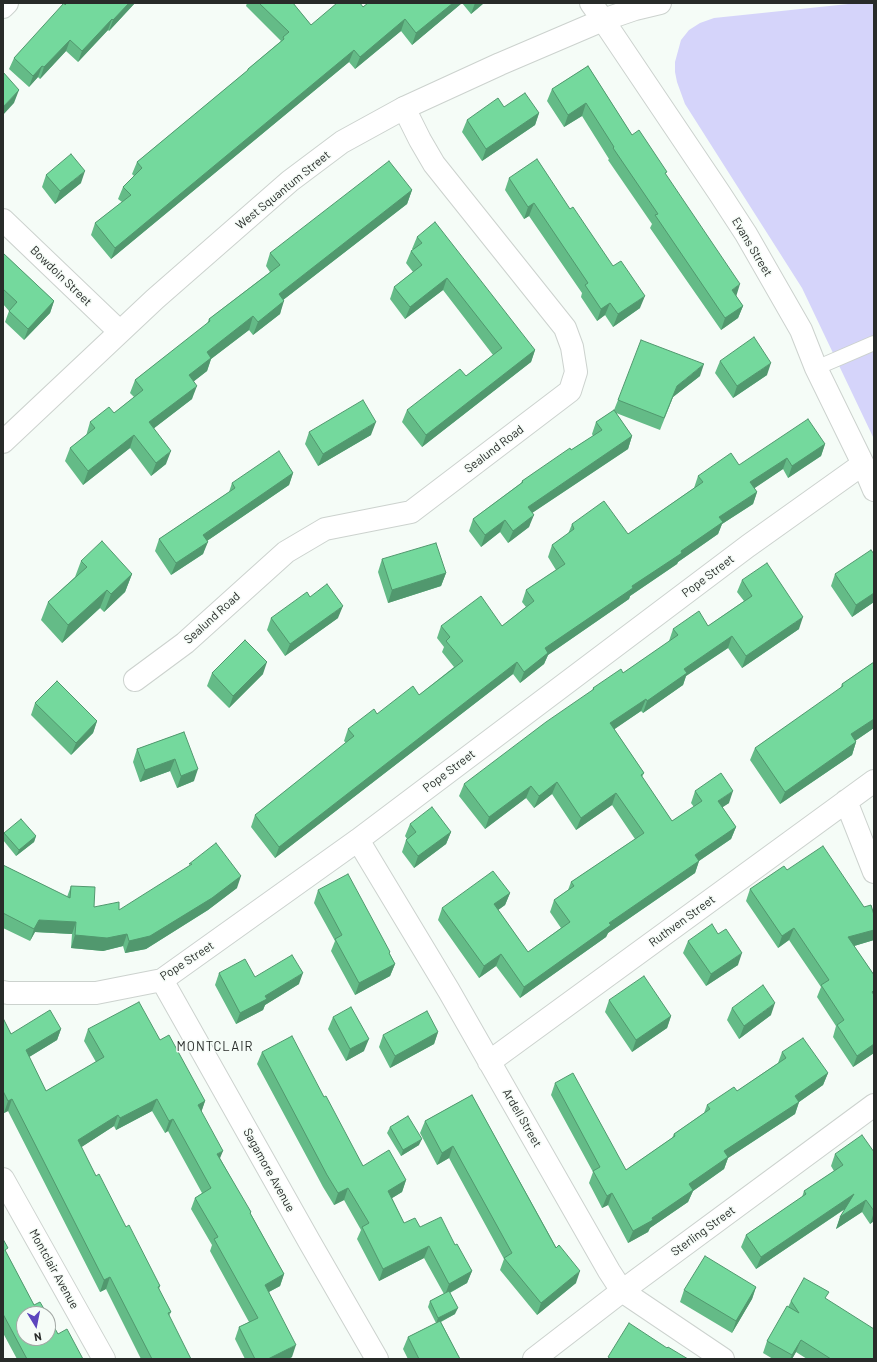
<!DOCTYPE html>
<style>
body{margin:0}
#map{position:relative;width:877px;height:1362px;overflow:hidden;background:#f5fcf7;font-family:Barlow,sans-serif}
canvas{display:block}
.frame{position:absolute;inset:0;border:4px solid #282b29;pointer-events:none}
.north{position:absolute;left:16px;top:1306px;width:40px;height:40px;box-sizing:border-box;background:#f5fcf7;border:1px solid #a3a8a5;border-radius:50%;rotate:170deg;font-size:11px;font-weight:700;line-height:16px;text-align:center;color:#282b29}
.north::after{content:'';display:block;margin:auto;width:14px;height:18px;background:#5c45bd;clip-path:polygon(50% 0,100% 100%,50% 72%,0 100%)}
</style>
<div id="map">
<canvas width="877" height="1362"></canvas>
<div class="frame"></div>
<div class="north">N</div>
</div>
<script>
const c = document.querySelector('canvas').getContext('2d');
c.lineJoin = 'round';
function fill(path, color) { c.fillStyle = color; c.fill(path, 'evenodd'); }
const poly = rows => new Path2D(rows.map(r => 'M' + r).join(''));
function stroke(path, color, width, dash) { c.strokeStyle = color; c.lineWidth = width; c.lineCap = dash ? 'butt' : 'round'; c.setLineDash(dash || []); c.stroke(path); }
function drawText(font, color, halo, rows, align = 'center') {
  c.font = font + ' Barlow,sans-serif'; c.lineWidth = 3; c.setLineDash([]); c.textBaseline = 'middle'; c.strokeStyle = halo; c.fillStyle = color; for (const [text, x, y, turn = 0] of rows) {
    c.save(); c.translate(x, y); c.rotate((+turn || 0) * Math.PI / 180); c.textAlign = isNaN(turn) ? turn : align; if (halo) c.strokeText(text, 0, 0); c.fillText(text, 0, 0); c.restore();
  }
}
fill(poly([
 [858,3,874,3,874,439,802,288,685,104,677,82,675,72,675,62,681,40,689,30,700,23,714,18]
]), '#d5d4fa');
const lane = poly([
 [816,368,874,343]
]);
const street = poly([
 [3,7,7,3],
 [603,20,720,194,746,234,801,330,816,368,863,464,874,490],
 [3,220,119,331],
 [135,680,185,643,286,552,325,529,411,512,570,391,576,372,572,347,565,328,434,164,420,140,404,108],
 [846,801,874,872],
 [358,840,449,991,609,1271,622,1291,723,1359],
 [162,980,309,1241,377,1359],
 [3,992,8,993,96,993,162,980,358,840,748,546,863,464],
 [489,1062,874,781],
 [3,1179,104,1359],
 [534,1359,622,1291,874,1105]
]);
const secondary = poly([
 [591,3,603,20],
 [3,442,155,299,290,181,342,142,404,108,500,64,603,20,635,9,660,3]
]);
stroke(lane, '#ccd2ce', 16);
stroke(street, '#ccd2ce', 24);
stroke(secondary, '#ccd2ce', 24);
stroke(lane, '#fff', 14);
stroke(street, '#fff', 22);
stroke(secondary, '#fff', 22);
fill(poly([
 [135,3,109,31,108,30,78,62,66,51,40,79,38,77,29,87,9,69,14,58,65,5],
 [247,3,293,3,311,25,363,7,368,3,484,3,471,14,462,3,412,45,401,31,355,69,349,62,111,259,91,235,95,223,122,202,118,199,123,187,134,176,132,174,137,162,247,71,248,69,281,41,246,6],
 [588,66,632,135,666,175,736,296,743,306,738,318,721,330,650,228,652,224,608,160,609,159,582,116,564,127,547,101,552,89],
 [504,107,539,113,535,125,482,161,462,132,467,120],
 [46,175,81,183,55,204,42,187],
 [509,178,570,209,640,308,613,327,605,315,597,321,581,297,582,293,529,216,524,219,505,190],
 [412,190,407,204,283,300,280,314,253,335,249,330,211,359,207,371,194,381,192,399,154,428,166,464,151,476,130,448,83,485,65,461,70,448,86,436,90,422,114,413,134,397,130,393,135,380,207,324,209,319,270,272,266,266,270,253],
 [417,237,535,350,531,362,422,447,402,422,407,410,466,376,493,355,443,290,405,319,390,299,394,287,413,272,406,263,411,251,413,249,412,249],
 [3,253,54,301,50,313,24,340,5,322,9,311,3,304],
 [720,361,767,375,733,398,715,373],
 [700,376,673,397,660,430,616,413,632,436,628,449,532,513,529,527,508,543,500,532,481,547,469,531,473,519,521,483,522,481,571,450,593,436,592,434,596,422,614,410,618,400],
 [309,432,371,435,318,466,305,444],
 [825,444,821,456,788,478,783,469,754,488,757,492,753,504,722,524,718,534,678,562,677,564,630,596,629,599,548,655,544,664,520,683,513,674,275,858,251,827,255,815,346,743,344,741,348,729,377,714,419,695,454,667,442,652,444,647,437,638,441,626,502,626,526,607,522,602,526,590,556,570,548,557,552,545,568,534,572,524,628,534,694,488,698,476],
 [293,473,289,485,207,541,203,554,171,575,155,551,159,539,229,492,232,483],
 [874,554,874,602,852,617,831,586,835,574],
 [382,559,446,573,441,586,388,603,378,572],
 [81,561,132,574,125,592,104,612,100,608,62,643,41,620,48,602,75,577],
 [742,580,799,629,742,668,728,648,686,676,683,685,643,713,641,711,614,729,644,773,642,777,672,821,694,807,691,803,695,791,729,803,722,807,736,827,731,839,699,861,695,873,608,933,606,937,520,998,496,966,479,978,438,920,442,908,510,893,505,905,498,910,528,952,561,928,550,912,554,900,568,890,571,882,635,839,612,805,576,830,552,794,534,808,526,798,485,829,459,796,464,784,592,691,593,688,623,673,670,641,669,641,673,629,708,626,744,601,737,592],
 [310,597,338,618,285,656,267,630,271,618],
 [874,662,874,728,855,741,856,742,852,755,780,804,750,760,755,748,840,689,842,684],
 [212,673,263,674,229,708,207,686],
 [35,703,97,721,93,733,71,755,31,715],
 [184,732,194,781,177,788,170,771,140,782,133,762,137,749],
 [410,824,451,832,446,844,414,868,402,852,406,840,407,839,405,836],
 [4,833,36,836,34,842,16,856,3,840,3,837],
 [3,865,67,897,71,886,94,907,119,910,237,888,208,910,146,949,125,953,123,946,103,951,71,948,72,934,35,932,30,941,3,928],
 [787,870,864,907,874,915,874,940,854,946,874,975,874,1053,853,1067,833,1037,836,1026,817,997,821,987,789,940,778,948,746,901,750,889],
 [318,890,390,954,395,964,390,976,355,995,331,951,335,941,314,903],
 [718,934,738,965,706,986,683,953,688,941],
 [219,973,255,977,299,984,265,1005,263,1010,236,1024,215,985],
 [609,1000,671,1016,667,1028,632,1052,605,1012],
 [732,1008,771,1015,739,1039,727,1020],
 [333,1017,364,1051,346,1061,328,1029],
 [3,1018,11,1034,61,1029,57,1040,29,1057,46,1091,96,1062,84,1041,88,1029,160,1040,205,1101,201,1112,220,1158,284,1274,280,1286,269,1292,292,1357,288,1359,245,1359,235,1339,239,1327,249,1322,210,1251,212,1245,191,1209,195,1198,202,1193,168,1131,165,1133,152,1111,116,1130,114,1126,81,1147,96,1176,160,1286,159,1289,171,1312,169,1316,191,1359,141,1359,106,1289,100,1292,8,1111,4,1113,3,1111],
 [438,1032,434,1044,390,1068,379,1047,383,1035],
 [262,1052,324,1097,363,1166,406,1180,402,1192,392,1198,404,1223,420,1227,455,1245,472,1271,467,1283,450,1293,455,1314,441,1322,460,1359,408,1359,403,1349,408,1337,436,1323,428,1307,430,1301,444,1294,424,1258,379,1281,357,1239,361,1230,344,1200,334,1205,323,1187,257,1064],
 [782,1052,828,1073,823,1085,799,1102,795,1114,728,1158,724,1169,693,1191,688,1202,650,1228,648,1232,628,1243,608,1205,602,1208,589,1183,593,1172,551,1095,555,1083,626,1170,672,1138,674,1134,704,1113,707,1105,737,1091,778,1063],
 [472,1095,576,1283,537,1315,500,1270,504,1259,449,1158,437,1165,420,1133,425,1121],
 [390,1127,419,1145,401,1156,387,1133],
 [874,1152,874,1221,870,1224,862,1212,836,1229,840,1217,845,1209,756,1269,741,1247,746,1235,802,1197,804,1191,834,1171,831,1166,835,1154],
 [3,1239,6,1252,34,1305,58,1334,83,1359,17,1359,3,1333],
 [756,1287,752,1299,732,1333,680,1302,684,1290],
 [826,1299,874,1359,807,1359,796,1352,792,1359,773,1359,763,1353,767,1341,788,1307,791,1301]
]), '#64bb87');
fill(poly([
 [129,3,135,3,109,31,113,20],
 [453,3,462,3,412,45,416,33],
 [475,3,484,3,471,14],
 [112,19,108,30,78,62,82,51],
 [405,19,401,31,355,69,360,57],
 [70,40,66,51,40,79,44,67],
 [354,50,349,62,111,259,115,248],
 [42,66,38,77,29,87,33,76],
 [19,90,14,103,3,115,3,107],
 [586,103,582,116,564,127,568,115],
 [539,113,535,125,482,161,486,149],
 [85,171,81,183,55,204,60,191],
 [412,190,407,204,274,307,279,294],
 [534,203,529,216,524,219,528,207],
 [447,278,443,290,405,319,410,307],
 [740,284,736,297,732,290],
 [645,296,640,308,613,327,618,314],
 [54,301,50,313,24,340,28,329],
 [284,301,280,314,253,335,258,322],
 [610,303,605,315,597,321,601,309],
 [743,306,738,318,721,330,725,318],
 [253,316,249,330,211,359,207,371,184,389,189,375,207,352],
 [535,350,531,362,422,447,426,435],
 [771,363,767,375,733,398,737,386],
 [704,364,700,376,673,397,660,430,677,386],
 [197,386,192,399,144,436,149,422],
 [376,422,371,435,318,466,323,454],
 [134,435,130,448,83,485,88,471],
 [632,436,628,449,523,519,528,507],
 [825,444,821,456,788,478,792,466],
 [171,451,166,464,151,476,156,463],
 [787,458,783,469,746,494,750,482],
 [293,473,289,485,198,547,203,535],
 [757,492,753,504,722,524,718,534,678,562,677,564,630,596,629,599,548,655,544,664,520,683,524,672,545,648,681,551,719,517],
 [534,515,529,527,508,543,513,531],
 [505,520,500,532,481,547,485,535],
 [208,542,203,554,171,575,176,563],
 [446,573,441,586,388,603,392,590],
 [132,574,125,592,104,612,111,594],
 [107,590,100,608,62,643,68,625],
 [874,593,874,602,852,617,856,605],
 [343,606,338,618,285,656,290,644],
 [803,617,799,629,742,668,746,656],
 [732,636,728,648,686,676,683,685,643,713,647,701,684,669],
 [267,662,263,674,229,708,233,696],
 [517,662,513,674,275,858,279,847],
 [646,699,641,711,606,735,610,723],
 [874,719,874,728,846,747,851,734],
 [97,721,93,733,71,755,76,743],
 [856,742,852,755,780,804,785,792],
 [175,759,170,771,140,782,145,770],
 [198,769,194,781,177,788,181,776],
 [557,782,552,794,534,808,539,796],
 [531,786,526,798,485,829,489,817],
 [733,791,729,803,714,813,718,801],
 [616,793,612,805,576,830,581,818],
 [736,827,731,839,690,867,695,855],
 [451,832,446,844,414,868,418,856],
 [36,836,34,842,16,856,19,850],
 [699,861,695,873,608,933,606,937,520,998,524,987,609,923],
 [241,876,237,888,208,910,146,949,125,953,129,941],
 [510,893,505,905,490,916,494,904],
 [39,920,76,922,72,934,35,932,30,941,34,929],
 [794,928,789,940,778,948,782,936],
 [874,930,874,940,844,949,848,937],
 [127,934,123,946,103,951,71,948,75,935],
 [742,953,738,965,706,986,711,974],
 [501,954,496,966,479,978,484,966],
 [395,964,390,976,355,995,359,983],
 [303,973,299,984,265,1005,263,1010,236,1024,240,1013,265,996],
 [775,1003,771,1015,739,1039,744,1026],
 [671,1016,667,1028,632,1052,636,1040],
 [61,1029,57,1040,21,1062,26,1050],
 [438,1032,434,1044,390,1068,395,1056],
 [369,1039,364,1051,346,1061,350,1049],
 [874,1044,874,1053,853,1067,857,1056],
 [828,1073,823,1085,799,1102,795,1114,728,1158,724,1169,693,1191,688,1202,650,1228,648,1232,628,1243,633,1231,652,1218,724,1151,795,1096],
 [12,1099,8,1111,4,1113,8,1101],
 [157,1099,152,1111,116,1130,120,1118],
 [205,1101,201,1113,198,1105],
 [118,1115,114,1126,74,1152,78,1140],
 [173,1119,168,1131,165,1133,169,1121],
 [422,1139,419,1145,401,1156,403,1150],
 [453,1146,449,1158,437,1165,442,1153],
 [223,1151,218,1163,217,1154],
 [406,1180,402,1192,384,1203,388,1191],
 [348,1188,344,1200,334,1205,338,1193],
 [612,1193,608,1205,602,1208,607,1196],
 [854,1194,849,1206,756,1269,761,1257],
 [866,1200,862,1212,836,1229,840,1217],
 [874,1212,874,1221,870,1224],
 [429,1246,424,1258,379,1281,383,1269],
 [472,1271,467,1283,445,1295,449,1284],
 [580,1271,576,1283,537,1315,541,1303],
 [284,1274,280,1286,261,1296,265,1285],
 [110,1277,106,1289,100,1292,104,1280],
 [756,1287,752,1299,732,1333,736,1321],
 [458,1308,455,1314,436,1324,438,1318],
 [801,1340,796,1352,792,1359,790,1359,792,1355],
 [296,1345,292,1357,288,1359,268,1359]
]), '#51986e');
const building = poly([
 [64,3,65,5,67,3,129,3,113,20,112,19,82,51,70,40,44,67,42,66,33,76,14,58,64,3],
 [259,3,293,3,311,25,337,3,360,3,363,7,368,3,453,3,416,33,405,19,360,57,354,50,115,248,95,223,131,195,123,187,142,168,137,162,248,70,248,69,284,39,283,37,289,32,259,3],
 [588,66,632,135,639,130,667,172,665,173,740,284,732,290,743,306,725,318,655,215,658,214,613,148,614,147,586,103,568,115,552,89,588,66],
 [3,72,19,90,3,107,3,72],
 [525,93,539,113,486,149,467,120,498,98,504,107,525,93],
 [71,154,85,171,60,191,46,175,71,154],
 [537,159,570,209,573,207,613,266,621,261,645,296,618,314,610,303,601,309,585,285,588,283,534,203,528,207,509,178,537,159],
 [389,161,412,190,279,294,284,301,258,322,253,316,207,352,211,358,189,375,197,386,149,422,171,451,156,463,134,435,88,471,70,448,95,428,90,422,109,407,114,413,143,390,135,380,210,321,209,319,280,265,270,253,389,161],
 [435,222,535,350,426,435,407,410,460,369,466,376,502,348,447,278,410,307,394,287,422,265,411,251,422,243,417,237,435,222],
 [3,253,54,301,28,329,9,311,17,302,3,289,3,253],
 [754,337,771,363,737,386,720,361,754,337],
 [641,340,704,364,677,386,664,418,618,400,641,340],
 [363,400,376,422,323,454,309,432,363,400],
 [614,410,632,436,528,507,534,515,513,531,505,520,485,535,473,519,523,482,522,481,570,448,571,450,602,430,596,422,614,410],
 [808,419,825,444,792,466,787,458,750,482,757,492,719,517,723,522,681,551,682,553,632,586,633,588,545,648,548,653,524,672,517,662,279,847,255,815,354,736,348,729,374,709,377,714,413,686,419,695,463,661,446,641,450,637,441,626,481,596,502,626,534,601,526,590,565,564,552,545,574,529,572,524,604,501,628,534,703,482,698,476,731,453,739,465,808,419],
 [279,451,293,473,203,535,208,542,176,563,159,539,235,488,232,483,279,451],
 [102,541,132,574,111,594,107,590,68,625,48,602,87,567,81,561,102,541],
 [436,543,446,573,392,590,382,559,436,543],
 [871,550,874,554,874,593,856,605,835,574,871,550],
 [767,563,803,617,746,656,732,636,684,669,687,673,647,701,646,699,610,723,644,773,641,775,672,821,702,801,695,791,721,773,733,791,718,801,736,827,695,855,699,861,609,923,611,925,524,987,501,954,484,966,442,908,493,871,510,893,494,904,528,952,570,922,554,900,574,886,571,882,644,833,616,793,581,818,557,782,539,796,531,786,489,817,464,784,546,722,594,689,593,688,621,669,623,673,678,635,673,629,699,611,708,626,752,596,742,580,767,563],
 [327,584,343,606,290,644,271,618,307,592,310,597,327,584],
 [245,640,267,662,233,696,212,673,245,640],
 [874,662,874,719,851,734,856,742,785,792,755,748,843,686,842,684,874,662],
 [57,681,97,721,76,743,35,703,57,681],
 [184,732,198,769,181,776,175,759,145,770,137,749,184,732],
 [432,807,451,832,418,856,406,840,416,832,410,824,432,807],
 [21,819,36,836,19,850,4,833,21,819],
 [216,843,241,876,212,898,150,936,129,941,127,934,107,938,75,935,76,922,39,920,34,929,3,913,3,865,70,898,71,886,95,887,94,907,119,902,119,910,192,864,189,864,216,843],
 [823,846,864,907,871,905,874,915,874,930,848,937,874,975,874,990,872,992,874,995,874,1044,857,1056,837,1025,844,1020,821,985,829,980,794,928,782,936,750,889,784,866,787,870,823,846],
 [348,874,390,952,389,953,395,964,359,983,335,939,342,935,318,890,348,874],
 [712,924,718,934,726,929,742,953,711,974,688,941,712,924],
 [292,955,303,973,265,996,267,999,240,1013,219,973,245,959,255,977,292,955],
 [644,976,671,1016,636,1040,609,1000,644,976],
 [763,985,775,1003,744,1026,732,1008,763,985],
 [139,1002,160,1040,169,1035,205,1101,198,1105,223,1151,217,1154,251,1212,250,1213,284,1274,265,1285,296,1345,268,1359,255,1359,239,1327,258,1318,214,1239,218,1237,195,1198,211,1188,173,1119,169,1121,157,1099,120,1118,118,1115,78,1140,96,1176,99,1174,126,1227,129,1225,160,1286,158,1287,171,1312,168,1313,191,1359,152,1359,110,1277,104,1280,12,1099,8,1101,3,1091,3,1018,11,1034,50,1010,61,1029,26,1050,46,1091,104,1057,88,1029,139,1002],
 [351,1007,369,1039,350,1049,333,1017,351,1007],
 [427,1011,438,1032,395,1056,383,1035,427,1011],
 [292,1036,324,1097,326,1096,363,1166,389,1150,406,1180,388,1191,404,1223,415,1218,420,1227,441,1217,455,1245,457,1244,472,1271,449,1284,429,1246,383,1269,362,1227,369,1223,348,1188,338,1193,327,1175,262,1052,292,1036],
 [803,1038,828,1073,795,1096,799,1102,724,1151,728,1157,689,1184,693,1190,652,1218,653,1220,633,1231,612,1193,607,1196,593,1171,600,1167,555,1083,573,1073,626,1170,675,1136,674,1134,710,1109,707,1105,734,1087,737,1091,786,1058,782,1052,803,1038],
 [472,1095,556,1248,559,1245,580,1271,541,1303,504,1258,512,1253,453,1146,442,1153,425,1121,472,1095],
 [408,1116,422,1139,403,1150,390,1127,408,1116],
 [862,1135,874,1152,874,1211,866,1200,840,1217,854,1194,761,1257,746,1235,806,1194,804,1191,843,1165,835,1154,862,1135],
 [3,1239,8,1248,5,1250,34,1305,40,1302,47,1314,24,1314,24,1338,48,1338,48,1316,58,1334,67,1329,83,1359,27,1359,3,1314,3,1239],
 [705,1256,756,1287,736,1321,684,1290,705,1256],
 [804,1278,829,1292,825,1298,874,1329,874,1359,831,1359,801,1340,792,1355,767,1341,787,1306,799,1313,791,1301,804,1278],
 [449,1291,458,1308,438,1318,430,1301,449,1291],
 [440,1321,460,1359,419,1359,408,1337,440,1321],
 [629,1323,667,1348,668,1347,688,1359,611,1359,608,1357,629,1323]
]);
fill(building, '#74d99d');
stroke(building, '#51986e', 1);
drawText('12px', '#282b29', '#f5fcf7', [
 ["West Squantum Street",283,190,-39],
 ["Evans Street",752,247,59],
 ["Bowdoin Street",61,276,44],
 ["Sealund Road",494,449,-37],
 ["Pope Street",708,576,-37],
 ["Sealund Road",212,618,-42],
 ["Pope Street",449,771,-37],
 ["Ruthven Street",682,921,-36],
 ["Pope Street",187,961,-33],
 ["Ardell Street",522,1118,60],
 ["Sagamore Avenue",269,1170,61],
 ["Sterling Street",703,1231,-36],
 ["Montclair Avenue",54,1269,61]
]);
c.letterSpacing = '1px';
drawText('13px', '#282b29', '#f5fcf7', [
 ["MONTCLAIR",215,1047]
]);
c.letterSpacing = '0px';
</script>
